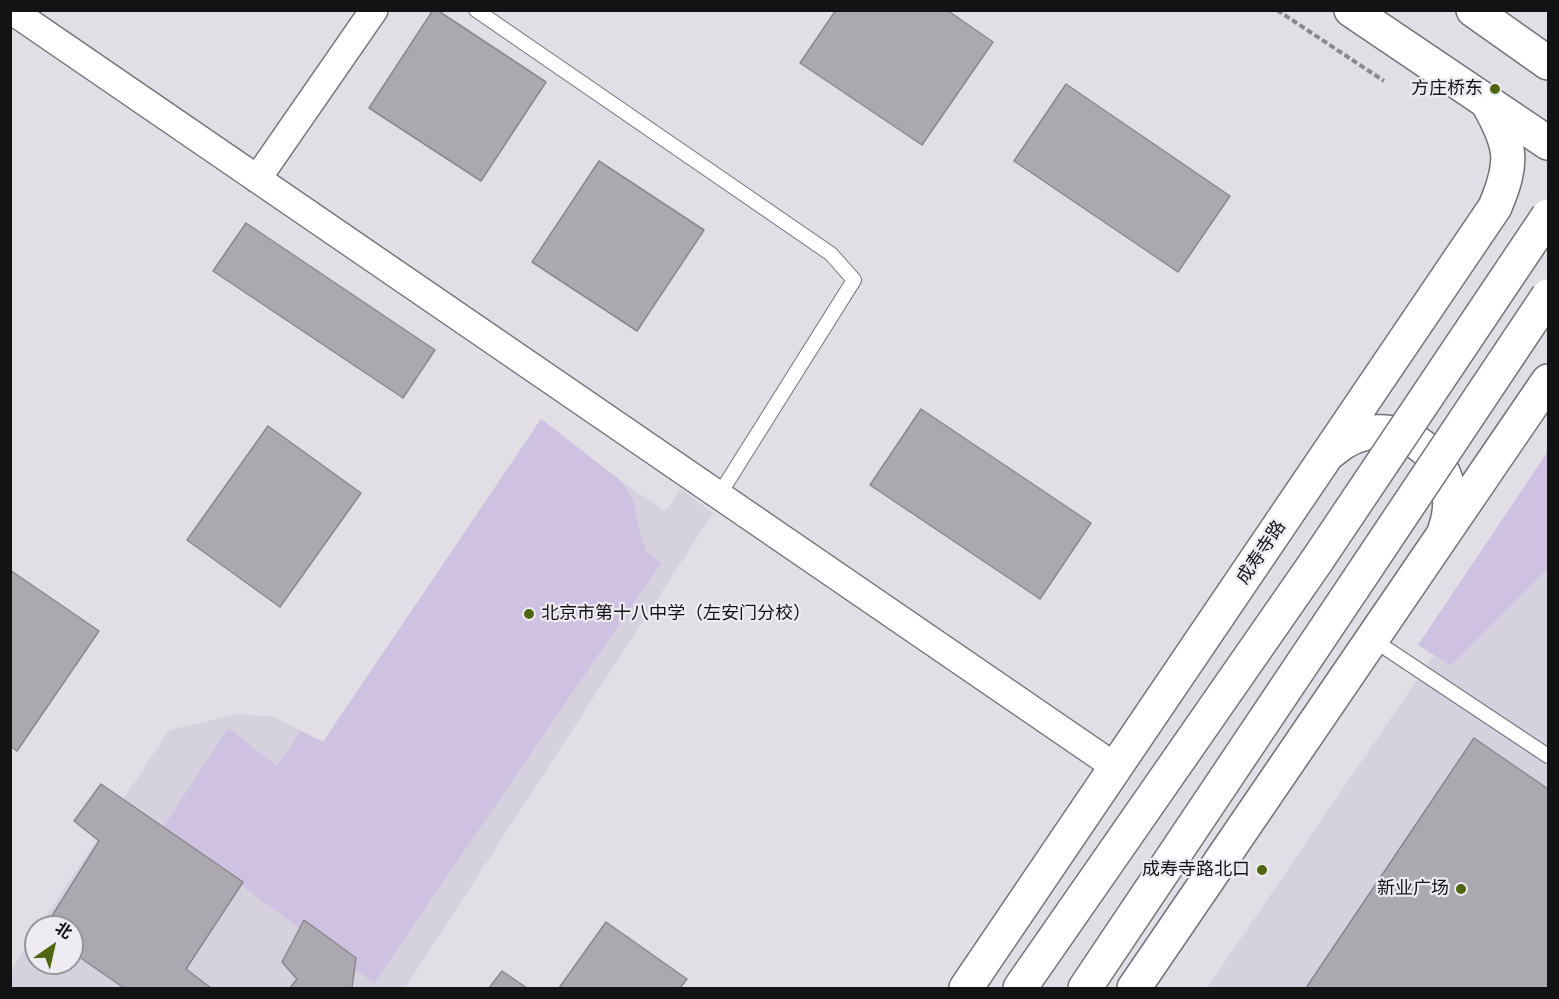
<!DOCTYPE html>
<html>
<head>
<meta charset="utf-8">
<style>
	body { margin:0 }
	#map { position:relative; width:1559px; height:999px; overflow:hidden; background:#e1dfe5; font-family:"Sofia Sans Condensed","Noto Sans SC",sans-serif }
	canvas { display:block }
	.frame { position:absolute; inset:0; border:12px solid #131214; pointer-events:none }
	.north { position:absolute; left:24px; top:915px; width:60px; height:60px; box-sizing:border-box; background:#eeecf2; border:2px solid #969599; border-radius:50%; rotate:34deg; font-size:16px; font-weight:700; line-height:24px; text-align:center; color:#131214 }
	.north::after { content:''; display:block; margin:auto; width:21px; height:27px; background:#516612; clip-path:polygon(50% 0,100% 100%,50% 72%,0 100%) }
</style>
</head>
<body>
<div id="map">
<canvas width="1559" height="999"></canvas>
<div class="frame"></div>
<div class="north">北</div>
</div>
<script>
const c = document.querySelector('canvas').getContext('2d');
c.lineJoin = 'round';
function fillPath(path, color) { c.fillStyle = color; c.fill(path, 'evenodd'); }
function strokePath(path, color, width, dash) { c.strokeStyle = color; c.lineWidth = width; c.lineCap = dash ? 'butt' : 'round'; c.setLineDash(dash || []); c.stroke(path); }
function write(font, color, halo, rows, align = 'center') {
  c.font = font + ' "Sofia Sans Condensed","Noto Sans SC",sans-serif'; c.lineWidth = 4.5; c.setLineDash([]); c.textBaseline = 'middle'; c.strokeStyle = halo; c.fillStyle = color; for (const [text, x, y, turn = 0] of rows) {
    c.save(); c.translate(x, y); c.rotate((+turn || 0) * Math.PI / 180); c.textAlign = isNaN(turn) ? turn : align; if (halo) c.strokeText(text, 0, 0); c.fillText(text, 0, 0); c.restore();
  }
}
fillPath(new Path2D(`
	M541,419l80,62 44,30 16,-22 32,24 -308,475h-394v-18l25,-38v31h36v-36h-33l130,-197 69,-16 36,3 49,25z
	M1548,568v420h-341l227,-333 17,11z`), '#d6d1de');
fillPath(new Path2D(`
	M541,419l80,62 13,22 4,22 8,27 15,11 -287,420 -211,-155 65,-100 49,38 24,-35 22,11z
	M1548,451v117l-97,98 -33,-21z`), '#cec1e2');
const building = new Path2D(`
	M433,10h4l109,72 -65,99 -112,-73z
	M836,10h111l46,32 -71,103 -122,-82z
	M1066,84l164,112 -52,76 -164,-111z
	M599,161l105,69 -67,101 -105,-69z
	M246,223l189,127 -32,48 -190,-127z
	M921,409l170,114 -51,76 -170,-114z
	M268,426l93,67 -81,114 -93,-67z
	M10,570l89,61 -82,120 -7,-5z
	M1474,738l74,51v199h-242z
	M101,784l142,98 -57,87 25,19h-87l-52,-36v-25h-27l54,-86 -25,-20z
	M304,920l52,38 -4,30h-62l7,-9 -15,-17z
	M606,922l81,57 -7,9h-121z
	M502,971l25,17h-38z`);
fillPath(building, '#aba9af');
strokePath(building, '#8a888e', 1.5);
const lane = new Path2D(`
	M476,10l355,244 23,26 -135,215
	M1372,639l176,117`);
const street = new Path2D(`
	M11,10l1103,756
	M257,179l117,-169`);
const secondary = new Path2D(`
	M1351,10l197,133`);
const primary = new Path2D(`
	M1332,451c57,-51 138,7 113,78
	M966,988l529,-781c19,-45 17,-61 -7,-103
	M1020,988l296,-426
	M1085,988l268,-400
	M1134,988l414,-607`);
const highway = new Path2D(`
	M1473,10l75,53`);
strokePath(lane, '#737176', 16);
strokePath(street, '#737176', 30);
strokePath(secondary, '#737176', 36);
strokePath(primary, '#737176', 36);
strokePath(highway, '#737176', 36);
strokePath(new Path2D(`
	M1277,10l107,71`), '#8b898d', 4, [6, 3]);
strokePath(lane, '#fff', 14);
strokePath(street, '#fff', 27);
strokePath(secondary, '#fff', 33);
strokePath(primary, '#fff', 33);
strokePath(highway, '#fff', 33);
const primaryBridge = new Path2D(`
	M1316,562l232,-346
	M1353,588l195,-292`);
strokePath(primaryBridge, '#737176', 36, []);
strokePath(primaryBridge, '#fff', 33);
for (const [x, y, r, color] of [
	[1495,89,6,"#516612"],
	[529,614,6,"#516612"],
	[1262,870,6,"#516612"],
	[1461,889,6,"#516612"]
]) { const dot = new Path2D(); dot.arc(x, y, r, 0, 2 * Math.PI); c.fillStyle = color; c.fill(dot); strokePath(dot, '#eeecf2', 2); }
write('18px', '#131214', '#eeecf2', [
	["方庄桥东",1483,89],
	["北京市第十八中学（左安门分校）",541,614,"left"],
	["成寿寺路北口",1250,870],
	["新业广场",1449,889]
], 'right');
write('18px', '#131214', '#eeecf2', [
	["成寿寺路",1262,553,-56]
]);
</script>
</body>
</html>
